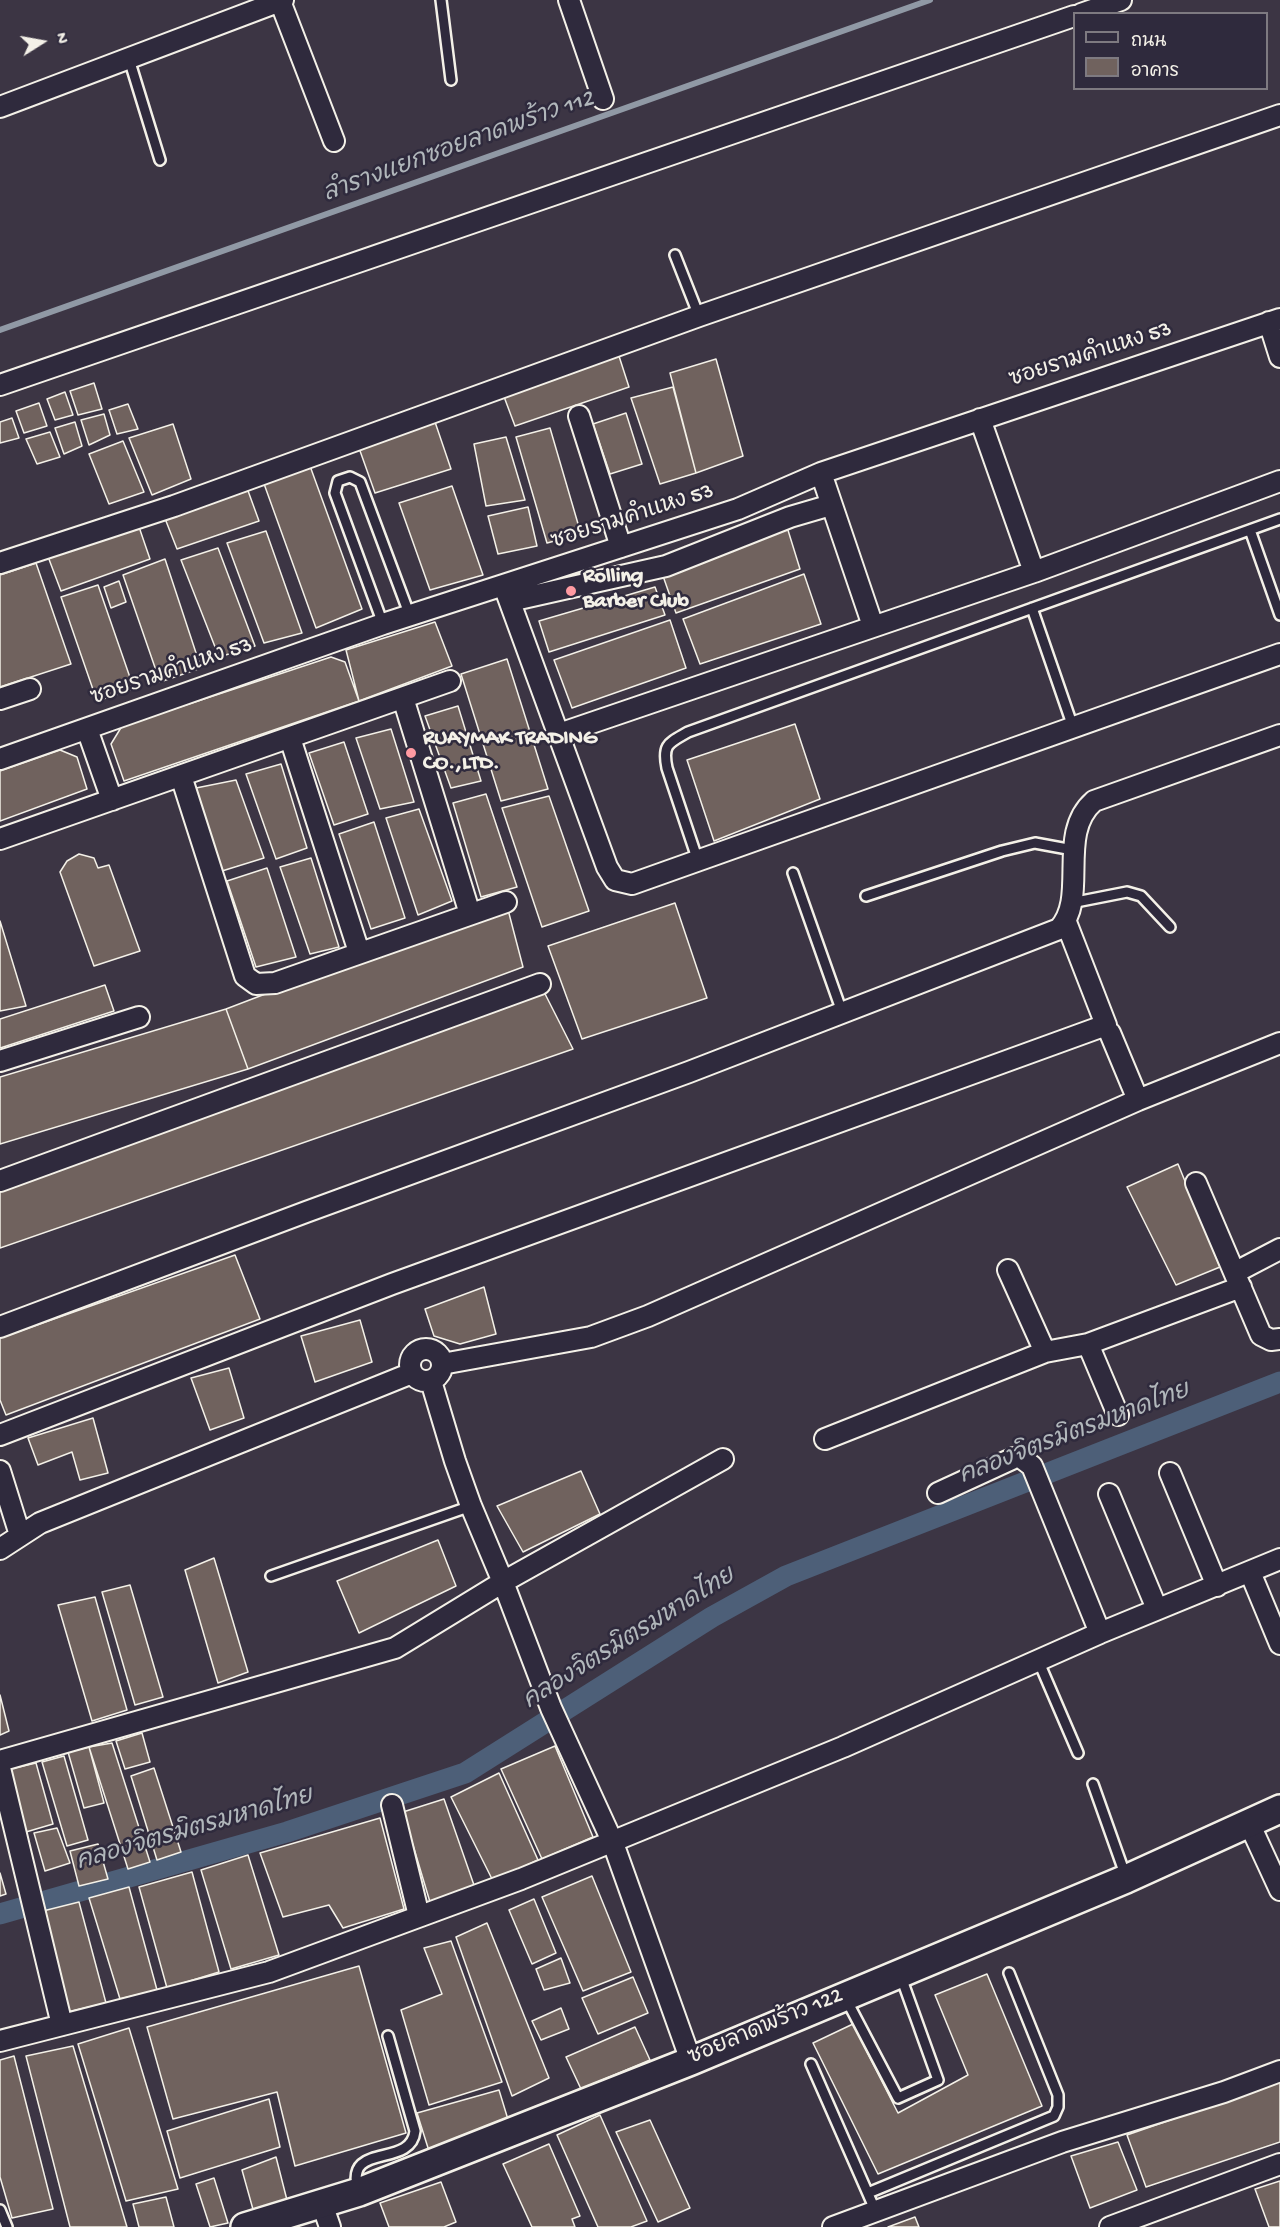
<!DOCTYPE html>
<html>
<head>
<meta charset="utf-8">
<style>
	body { margin:0 }
	#map { position:relative; width:1280px; height:2227px; overflow:hidden; background:#3c3544; font-family:"Gochi Hand","Playpen Sans Thai",sans-serif }
	canvas { display:block }
	.legend { position:absolute; left:1073px; top:12px; width:195px; height:78px; box-sizing:border-box; background:#2f2a3d; border:2px solid #7e7a81; margin:0; padding:8px 10px; list-style:none; font-size:18px; color:#f4f1e8 }
	.legend li { display:flex; align-items:center; gap:12px; height:30px }
	.legend b { width:30px; border:2px solid #7e7a81 }
	.north { position:absolute; left:12px; top:12px; width:60px; height:60px; -webkit-text-stroke:4px #2f2a3d; paint-order:stroke; rotate:79deg; font-size:16px; font-weight:700; line-height:24px; text-align:center; color:#f4f1e8 }
	.north::after { content:''; display:block; margin:auto; width:21px; height:27px; background:#f4f1e8; clip-path:polygon(50% 0,100% 100%,50% 72%,0 100%) }
</style>
</head>
<body>
<div id="map">
<canvas width="1280" height="2227"></canvas>
<ul class="legend">
<li><b style="height:8px;background:#2f2a3d"></b>ถนน</li>
<li><b style="height:16px;background:#70625e"></b>อาคาร</li>
</ul>
<div class="north">N</div>
</div>
<script>
const c = document.querySelector('canvas').getContext('2d');
c.lineJoin = 'round';
function strokePath(path, color, width, dash) { c.strokeStyle = color; c.lineWidth = width; c.lineCap = dash ? 'butt' : 'round'; c.setLineDash(dash || []); c.stroke(path); }
function fillPath(path, color) { c.fillStyle = color; c.fill(path, 'evenodd'); }
function write(font, color, halo, rows, align = 'center') {
  c.font = font + ' "Gochi Hand","Playpen Sans Thai",sans-serif'; c.lineWidth = 5; c.setLineDash([]); c.textBaseline = 'middle'; c.strokeStyle = halo; c.fillStyle = color; for (const [text, x, y, turn = 0] of rows) {
    c.save(); c.translate(x, y); c.rotate((+turn || 0) * Math.PI / 180); c.textAlign = isNaN(turn) ? turn : align; if (halo) c.strokeText(text, 0, 0); c.fillText(text, 0, 0); c.restore();
  }
}
strokePath(new Path2D(`
	M0,330l930,-330`), '#9099a5', 6);
strokePath(new Path2D(`
	M0,1914l287,-82 178,-59 247,-156 74,-41 494,-194`), '#4d5f78', 21);
const building = new Path2D(`
	M618,353l11,34 -114,39 -12,-32z
	M716,359l27,97 -47,17 -26,-100z
	M94,383l8,26 -24,6 -8,-24z
	M673,387l23,86 -36,11 -29,-86z
	M65,392l8,23 -18,5 -8,-21z
	M39,403l8,23 -23,7 -8,-22z
	M128,404l10,25 -21,5 -8,-24z
	M626,413l16,51 -32,10 -17,-50z
	M104,414l6,21 -21,10 -8,-25z
	M12,418l7,20 -19,5v-21z
	M434,419l17,50 -76,24 -16,-45z
	M75,422l7,24 -18,8 -9,-26z
	M173,424l18,55 -39,16 -23,-57z
	M550,428l31,106 -34,9 -31,-106z
	M50,432l10,25 -23,7 -11,-25z
	M506,437l19,63 -39,6 -12,-62z
	M123,441l21,51 -35,12 -20,-50z
	M310,466l52,143 -46,19 -53,-147z
	M452,486l31,89 -53,15 -31,-87z
	M247,488l12,33 -82,28 -13,-33z
	M528,507l9,39 -39,8 -10,-38z
	M138,524l12,35 -89,32 -14,-37z
	M787,527l13,42 -124,44 -13,-37z
	M266,531l36,102 -38,10 -37,-100z
	M218,548l37,98 -36,11 -38,-97z
	M165,559l36,109 -41,14 -37,-107z
	M36,563l35,101 -71,23v-112z
	M804,574l17,50 -121,40 -17,-45z
	M119,581l7,21 -15,6 -7,-21z
	M98,585l36,104 -37,12 -36,-104z
	M655,587l10,28 -116,37 -10,-31z
	M670,620l16,48 -114,40 -18,-48z
	M435,622l17,44 -93,35 -13,-51z
	M331,657l14,5 14,39 -235,80 -13,-37 11,-18z
	M507,659l41,130 -47,12 -40,-127z
	M458,706l23,75 -30,7 -26,-72z
	M795,724l25,75 -106,42 -27,-81z
	M391,729l23,73 -34,7 -24,-71z
	M344,742l24,72 -34,11 -25,-72z
	M60,750l17,7 10,32 -87,32v-50z
	M281,764l26,84 -31,11 -30,-85z
	M236,780l28,78 -42,13 -26,-83z
	M486,794l31,93 -36,10 -28,-94z
	M549,796l40,115 -47,16 -40,-119z
	M419,809l33,92 -34,14 -32,-97z
	M374,822l31,96 -34,11 -32,-95z
	M79,854l15,4 4,10 11,-3 31,86 -46,15 -34,-94 7,-11z
	M311,858l28,89 -29,7 -30,-87z
	M267,868l29,89 -40,10 -29,-86z
	M506,902l17,65 -275,102 -22,-60z
	M675,903l32,95 -125,41 -34,-93z
	M0,921l26,85 -26,5z
	M540,984l33,65 -573,199v-67z
	M105,985l9,26 -114,37v-29z
	M226,1009l22,60 -248,75v-67z
	M1178,1164l42,103 -44,18 -49,-98z
	M235,1255l25,64 -254,96 -6,-15v-62z
	M484,1287l12,47 -36,10 -26,-8 -9,-27z
	M360,1320l12,42 -57,20 -14,-46z
	M229,1368l15,50 -34,12 -19,-52z
	M93,1418l15,55 -28,7 -8,-28 -34,13 -10,-27z
	M581,1471l19,43 -77,38 -26,-46z
	M438,1540l18,46 -97,47 -22,-52z
	M214,1558l34,114 -30,11 -33,-113z
	M130,1585l33,112 -28,8 -33,-113z
	M95,1597l32,113 -35,11 -34,-116z
	M0,1695l9,36 -9,4z
	M142,1733l8,29 -25,7 -9,-28z
	M112,1743l38,119 -22,7 -39,-122z
	M555,1746l38,91 -51,22 -41,-90z
	M89,1747l15,56 -20,5 -16,-56z
	M64,1756l24,84 -21,6 -25,-84z
	M36,1763l17,61 -27,8 -16,-63z
	M154,1768l27,84 -24,8 -26,-84z
	M499,1773l39,87 -45,21 -42,-84z
	M444,1799l31,89 -45,14 -27,-90z
	M380,1818l24,91 -61,19 -14,-23 -46,12 -23,-64z
	M57,1828l13,35 -25,8 -11,-38z
	M98,1844l10,35 -29,7 -9,-35z
	M248,1855l31,100 -48,14 -30,-99z
	M192,1872l27,100 -52,16 -28,-101z
	M0,1873l6,21 -6,2z
	M592,1876l39,96 -48,19 -41,-94z
	M129,1887l28,103 -37,9 -31,-101z
	M534,1899l22,54 -24,11 -23,-54z
	M79,1902l27,101 -38,9 -25,-101z
	M487,1923l62,155 -37,18 -56,-159z
	M451,1941l51,141 -73,23 -28,-95 41,-16 -18,-46z
	M561,1958l9,25 -26,7 -8,-21z
	M359,1966l47,167 -111,33 -18,-74 -104,27 -26,-92z
	M987,1974l55,132 -164,68 -65,-131 40,-19 45,89 70,-38 -33,-80z
	M633,1977l15,36 -50,21 -16,-36z
	M561,2008l8,21 -28,11 -9,-19z
	M635,2027l15,33 -69,29 -15,-32z
	M129,2028l49,161 -52,12 -48,-157z
	M73,2046l54,181h-57l-44,-171z
	M14,2056l39,153 -41,9 -12,-41v-117z
	M1280,2082v60l-134,45 -19,-52z
	M499,2090l11,36 -81,25 -12,-38z
	M269,2099l11,48 -100,31 -13,-47z
	M600,2115l47,106 -16,6h-33l-41,-92z
	M650,2120l40,88 -32,14 -42,-90z
	M1118,2142l19,48 -47,18 -19,-52z
	M549,2144l31,72 -8,3 3,8h-43l-29,-63z
	M276,2157l12,47 -34,9 -12,-43z
	M214,2178l14,45 -18,4 -14,-43z
	M1280,2181v46h-11l-14,-38z
	M441,2182l15,40 -12,5h-55l-9,-24z
	M166,2197l8,30h-35l-6,-23z
	M915,2217l4,10h-31z`);
fillPath(building, '#70625e');
strokePath(building, '#f4f1e8', 1.5);
const lane = new Path2D(`
	M441,0l10,80
	M129,59l31,101
	M675,255l24,61
	M1250,530l30,85
	M1032,608l41,119
	M383,624l-48,-131 3,-12 12,-4 10,5 50,134
	M698,861l-31,-93c-5,-24 2,-25 21,-36l592,-213
	M793,873l49,139
	M866,896l136,-45 33,-8 38,7
	M1071,903l56,-11 14,4 29,31
	M271,1576l200,-70
	M1038,1660l40,93
	M1093,1784l33,93
	M846,1999l52,99 40,-18 -37,-103
	M811,2064l65,148
	M358,2190c-14,-49 53,-21 57,-59l-27,-95
	M868,2193l186,-77 4,-9v-12l-49,-122
	M0,2210l7,17`);
const street = new Path2D(`
	M569,0l34,99
	M280,1l54,140
	M1081,14l40,-14
	M0,107l283,-107
	M1269,322l11,35
	M0,385l1074,-369
	M579,416l42,131
	M980,419l54,153
	M821,473l52,153
	M0,563l174,-57 525,-190 581,-201
	M504,586l103,281 8,13 17,4 648,-230
	M510,601l156,-35 124,-49 41,-12
	M403,698l67,216
	M0,699l30,-10
	M87,729l25,71
	M559,734l475,-162 246,-91
	M290,738l69,214
	M0,759l383,-135 355,-115 83,-36 459,-154
	M181,776l64,200 11,8 19,-1 231,-81
	M0,839l450,-158
	M1110,1033l28,67
	M0,1061l139,-44
	M0,1181l540,-197
	M1196,1183l65,152 10,5 9,-1
	M1008,1270l37,82
	M1236,1272l44,-23
	M0,1327l306,-115 383,-140 370,-143c30,-32 -3,-95 35,-128l186,-66
	M1088,1344l30,71
	M410 1365a16 16 0 1 1 32 0a16 16 0 1 1-32 0Z
	M442,1364l149,-27 57,-21 490,-216 142,-57
	M431,1381l24,80 16,45 32,76 48,126 62,135 78,218
	M0,1435l392,-151 714,-259 -40,-103
	M825,1439l220,-87 43,-8 153,-57
	M0,1471l20,64
	M1170,1473l47,113
	M938,1493l76,-35 6,-1 12,9 68,167
	M1109,1494l48,115
	M0,1549l40,-26 372,-150
	M1250,1572l30,72
	M0,1761l395,-113 108,-66 220,-123
	M0,1768l62,257
	M392,1805l27,111
	M1249,1823l31,67
	M0,2041l269,-69 252,-93 322,-132 257,-114 180,-74
	M322,2204l8,23
	M833,2227l229,-85 162,-50 56,-21
	M1110,2227l170,-63`);
const secondary = new Path2D(`
	M245,2227l114,-35 332,-131 435,-182 154,-70`);
strokePath(lane, '#f4f1e8', 14);
strokePath(street, '#f4f1e8', 24);
strokePath(secondary, '#f4f1e8', 32);
strokePath(lane, '#2f2a3d', 9);
strokePath(street, '#2f2a3d', 20);
strokePath(secondary, '#2f2a3d', 27);
for (const [x, y, r, color] of [
	[571,591,6,"#ff9aa2"],
	[411,753,6,"#ff9aa2"]
]) { const dot = new Path2D(); dot.arc(x, y, r, 0, 2 * Math.PI); c.fillStyle = color; c.fill(dot); strokePath(dot, '#2f2a3d', 2); }
write('22px', '#f4f1e8', '#2f2a3d', [
	["ซอยรามคำแหง 53",1091,356,-18],
	["ซอยรามคำแหง 53",633,518,-18],
	["ซอยรามคำแหง 53",172,673,-19],
	["ซอยลาดพร้าว 122",766,2028,-23]
]);
write('bold 22px', '#f4f1e8', '#2f2a3d', [
	["Rolling",583,578],
	["Barber Club",583,603],
	["RUAYMAK TRADING",423,740],
	["CO.,LTD.",423,765]
], 'left');
write('italic 24px', '#b1b7bb', '#2f2a3d', [
	["ลำรางแยกซอยลาดพร้าว 112",459,148,-20],
	["คลองจิตรมิตรมหาดไทย",1075,1435,-21],
	["คลองจิตรมิตรมหาดไทย",630,1640,-32],
	["คลองจิตรมิตรมหาดไทย",195,1831,-16]
]);
</script>
</body>
</html>
